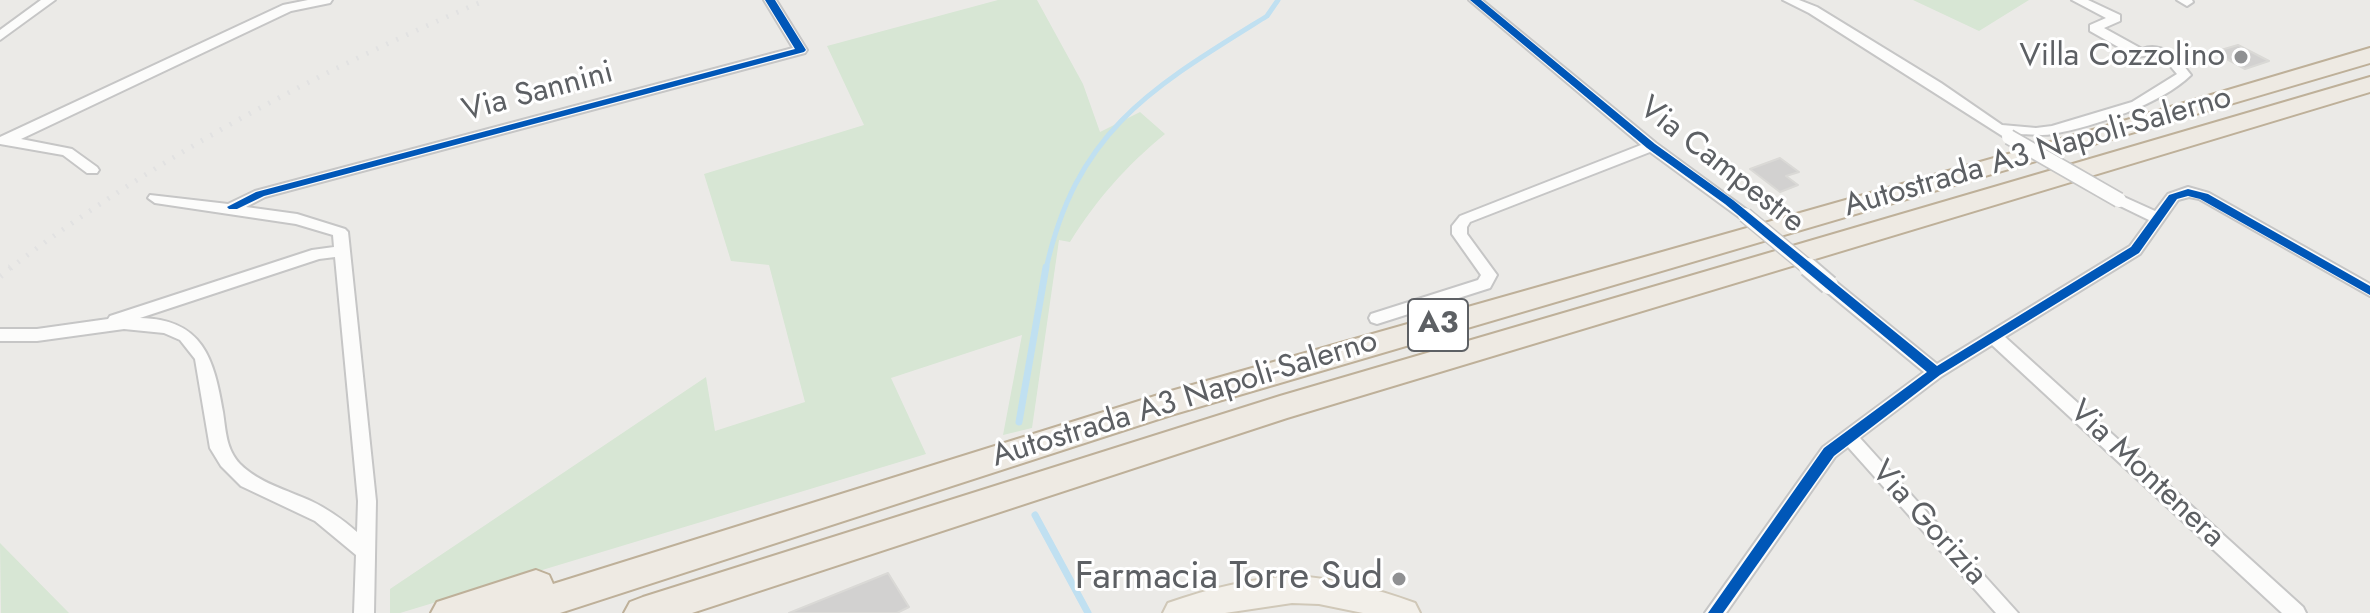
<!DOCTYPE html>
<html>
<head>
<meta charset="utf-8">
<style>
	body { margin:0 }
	canvas { display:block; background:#ebeae7 }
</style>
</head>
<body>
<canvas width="2370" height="613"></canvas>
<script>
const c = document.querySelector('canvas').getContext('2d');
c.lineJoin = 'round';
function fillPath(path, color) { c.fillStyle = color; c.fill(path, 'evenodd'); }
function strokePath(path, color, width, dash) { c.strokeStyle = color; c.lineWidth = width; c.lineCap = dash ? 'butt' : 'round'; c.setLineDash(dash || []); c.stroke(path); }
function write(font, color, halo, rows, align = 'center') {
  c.font = font + ' Jost,sans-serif'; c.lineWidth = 6; c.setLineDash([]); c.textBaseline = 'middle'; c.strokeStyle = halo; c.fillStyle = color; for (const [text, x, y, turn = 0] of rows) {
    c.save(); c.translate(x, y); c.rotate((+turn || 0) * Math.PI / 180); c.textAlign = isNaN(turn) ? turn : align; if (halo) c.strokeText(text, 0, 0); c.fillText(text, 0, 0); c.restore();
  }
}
fillPath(new Path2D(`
	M998,0h39l46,84 17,48 40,-20 25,22c-39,32 -68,65 -95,108l-11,-2 -27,188 -29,7 19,-100 -131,43 35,76 -526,159h-10v-24l316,-212 9,54 90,-29 -36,-137 -38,-4 -27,-87 160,-49 -37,-79z
	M1913,0h116l-50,31z
	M0,543l69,70h-68z`), '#d7e6d4');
strokePath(new Path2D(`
	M1046,269c31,-140 107,-182 221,-253l11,-16`), '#c0e0f1', 5);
strokePath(new Path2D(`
	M1019,422l27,-155
	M1035,515l53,98`), '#c0e0f1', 7);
const building = new Path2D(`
	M2238,45l31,16 -24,8 -31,-17z
	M1780,158l19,14 -13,4 12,9 -18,7 -30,-23z
	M888,573l21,34 -12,6h-108z`);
fillPath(building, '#d2d1d0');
strokePath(building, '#dad9d6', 2);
const street = new Path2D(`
	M41,0h14l-55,40v-10z
	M308,0h24l-2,3 -39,8 -270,128 51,10 25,18 2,3 -2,3h-10l-24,-18 -63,-11v-7l283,-132z
	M764,0h12l31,50 -2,3 -540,144 -19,10 51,7 48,15 3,3 28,269 -2,112h-20l2,-58 -41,-34 -74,-35 -20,-20 -11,-18 -15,-89 -15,-19 -16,-7 -40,-4 -87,12h-37v-12h37l71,-10 2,-3 202,-66 22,-3 -1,-12 -37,-11 -141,-21 -7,-5 2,-3 78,9 27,-13 538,-143zM335,257l23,244 -1,31c-15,-13 -29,-23 -46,-31 -24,-11 -52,-18 -71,-37 -14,-15 -14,-32 -17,-52 -9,-53 -20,-93 -83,-94l179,-59z
	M1469,0h13l174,143 94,69 2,3 -2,3h-10l-90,-66 -180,70 -3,5v7l30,41 -7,13 -113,36 -6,-2 -2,-4 2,-4 107,-34 3,-5 -29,-41v-8l8,-10 181,-71z
	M1783,0h16l18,7 124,76 61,42 34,3 16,-2 80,-24 45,-28 -11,-13 -15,-6 -15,2 -46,-26v-6l16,-7 -34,-18h16l32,15v6l-16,7 38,21c21,-8 37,10 49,26 -31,30 -96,51 -138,59 -16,3 -35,-3 -49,3l-195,-124z
	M2177,0h15l1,2 -6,4z
	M2188,187l21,6 161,91v12l-171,-97 -10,-2 -11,3 -38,54 -135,83 298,270 3,6h-24l-290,-268 -50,31 -82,62 158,175h-22l-148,-166 -13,10 -109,156h-21l118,-166 101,-75 -101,-83 -2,-4 2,-4h12l102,83 193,-118 19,-26 -35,-17 -2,-3 2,-3h10l31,14 13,-17z`);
const primary = new Path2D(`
	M1292,576c44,2 82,12 123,27l5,10h-57l-44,-9 -27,-1 -67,10h-62l5,-10c40,-14 80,-24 124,-27z`);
const highway = new Path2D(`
	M2370,48v15l-1199,352 -611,198h-129l6,-11 99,-32 13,5 4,9 618,-193 915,-259z
	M2370,77v15l-1083,326 -595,195h-68l6,-11 13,-5 637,-201z`);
strokePath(street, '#c6c6c6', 4);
strokePath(primary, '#d0c8b8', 4);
strokePath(highway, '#beb099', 4);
fillPath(street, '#fcfcfb');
fillPath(primary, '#f2efe9');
fillPath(highway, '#eeeae3');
strokePath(new Path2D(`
	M9,269c147,-112 307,-197 477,-269`), '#e2e2e2', 5, [2, 9]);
strokePath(new Path2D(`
	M0,276l11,-9`), '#e2e2e2', 7, [2, 11]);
const streetBridgeFar1 = new Path2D(`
	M2009,137l110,63
	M1745,215l65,54`);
const streetBridge = new Path2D(`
	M1808,267l21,18`);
strokePath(streetBridgeFar1, '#c6c6c6', 17, []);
strokePath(streetBridge, '#c6c6c6', 22, []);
strokePath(streetBridgeFar1, '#fcfcfb', 14);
strokePath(streetBridge, '#fcfcfb', 18);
fillPath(new Path2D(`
	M765,0h10l31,50 -2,2 -540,144 -27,13h-8l-2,-2 29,-15 539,-143z
	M1470,0h11l174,144 78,56 204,166 194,-119 38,-52 19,-6 20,5 162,92v9l-170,-96 -12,-3 -11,3 -38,54 -199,122 -106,81 -111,157h-15l116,-165 103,-76 -202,-168 -78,-56z`), '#0057b8');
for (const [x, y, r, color] of [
	[2241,57,8,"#8f9092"],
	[1399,579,8,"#8f9092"]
]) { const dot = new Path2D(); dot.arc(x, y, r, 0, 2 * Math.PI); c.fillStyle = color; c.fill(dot); strokePath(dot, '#fff', 3); }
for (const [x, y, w] of [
	[1438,325,60]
]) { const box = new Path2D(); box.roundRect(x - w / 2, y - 26, w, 52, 6); c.fillStyle = '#fff'; c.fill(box); strokePath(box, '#5d6064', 2); }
write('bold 30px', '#5d6064', null, [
	["A3",1438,325]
]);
write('32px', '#5d6064', '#fff', [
	["Villa Cozzolino",2225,57]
], 'right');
write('32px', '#5d6064', '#fff', [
	["Via Sannini",538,93,-15],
	["Autostrada A3 Napoli-Salerno",2038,153,-16],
	["Via Campestre",1721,166,38],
	["Autostrada A3 Napoli-Salerno",1185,400,-17],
	["Via Montenera",2146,475,43],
	["Via Gorizia",1928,524,48]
]);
write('38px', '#5d6064', '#fff', [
	["Farmacia Torre Sud",1383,579]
], 'right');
</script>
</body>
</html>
